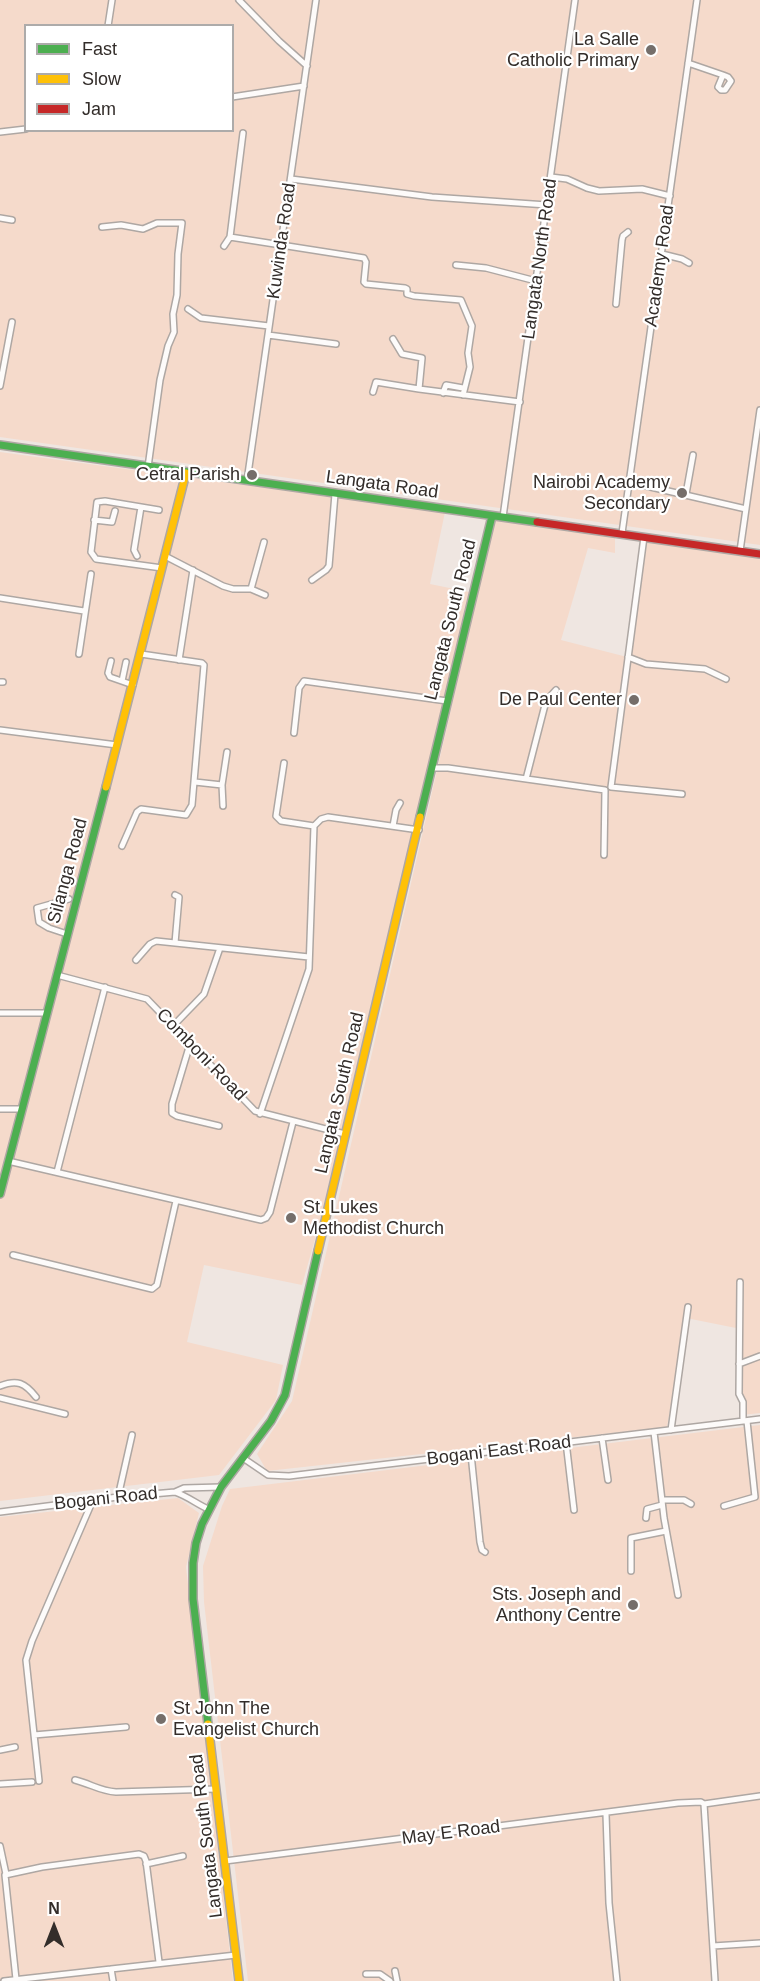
<!DOCTYPE html>
<html>
<head>
<meta charset="utf-8">
<style>
	body { margin:0 }
	#map { position:relative; width:760px; height:1981px; overflow:hidden; background:#efe6e1; font-family:Helvetica,sans-serif }
	canvas { display:block }
	.legend { position:absolute; left:24px; top:24px; width:210px; height:108px; box-sizing:border-box; background:#fff; border:2px solid #adabaa; margin:0; padding:8px 10px; list-style:none; font-size:18px; color:#332d2a }
	.legend li { display:flex; align-items:center; gap:12px; height:30px }
	.legend b { width:30px; border:2px solid #adabaa }
	.north { position:absolute; left:24px; top:1897px; width:60px; height:60px; -webkit-text-stroke:4px #fff; paint-order:stroke; rotate:0deg; font-size:16px; font-weight:700; line-height:24px; text-align:center; color:#332d2a }
	.north::after { content:''; display:block; margin:auto; width:21px; height:27px; background:#332d2a; clip-path:polygon(50% 0,100% 100%,50% 72%,0 100%) }
</style>
</head>
<body>
<div id="map">
<canvas width="760" height="1981"></canvas>
<ul class="legend">
<li><b style="height:8px;background:#4caf50"></b>Fast</li>
<li><b style="height:8px;background:#ffc107"></b>Slow</li>
<li><b style="height:8px;background:#c62828"></b>Jam</li>
</ul>
<div class="north">N</div>
</div>
<script>
const c = document.querySelector('canvas').getContext('2d');
c.lineJoin = 'round';
function fillPath(path, color) { c.fillStyle = color; c.fill(path, 'evenodd'); }
function strokePath(path, color, width, dash) { c.strokeStyle = color; c.lineWidth = width; c.lineCap = dash ? 'butt' : 'round'; c.setLineDash(dash || []); c.stroke(path); }
function write(font, color, halo, rows, align = 'center') {
  c.font = font + ' Helvetica,sans-serif'; c.lineWidth = 4.5; c.setLineDash([]); c.textBaseline = 'middle'; c.strokeStyle = halo; c.fillStyle = color; for (const [text, x, y, turn = 0] of rows) {
    c.save(); c.translate(x, y); c.rotate((+turn || 0) * Math.PI / 180); c.textAlign = isNaN(turn) ? turn : align; if (halo) c.strokeText(text, 0, 0); c.fillText(text, 0, 0); c.restore();
  }
}
fillPath(new Path2D(`
	M0,0h760v545l-760,-108zM26,26h206v104h-206z
	M0,452l445,60 -15,72 39,8 -150,633 -17,60 -98,-20 -17,77 96,23 -7,35 -57,75 -219,26z
	M495,518l120,14v21l-27,-5 -27,92 66,17 17,-116 116,17v855l-19,2v-86l-55,-11 -19,109 -400,44 -10,-17 35,-53z
	M760,1425v556h-512l-44,-379 -1,-36 19,-60 8,-17z
	M178,1498l21,15 -13,54 47,414h-233v-464z`), '#f5dacb');
const street = new Path2D(`
	M239,0l40,41 28,25
	M108,26l4,-26
	M688,63l35,12 5,2 3,4 -6,9h-4l-3,-3 5,-12
	M232,97l72,-11
	M0,132l26,-3
	M243,133l-13,104 134,21 2,4 -2,20 2,2 39,4 2,1v5l7,2 47,4 11,26 -4,27 2,14 -7,28
	M551,177l16,2 20,9 12,3 43,-2 28,7
	M291,179l141,18 115,8
	M0,218l12,2
	M102,227l19,-2 22,4 14,-6h25l-4,31 -1,41 -4,19 1,18 -6,14 -8,34 -12,87
	M224,246l6,-9
	M662,254l20,5 7,4
	M456,265l30,3 50,13
	M616,304l6,-64 1,-4 5,-4
	M188,309l13,9 68,8
	M268,335l68,9
	M393,339l9,15 20,4 -3,31 101,13
	M0,386l12,-64
	M373,392l3,-10 43,7
	M443,393l3,-8 17,3
	M247,481l69,-481
	M629,482l117,27
	M686,494l7,-39
	M159,510l-54,-9 -8,1 -6,50 5,7 66,9
	M503,517l72,-517
	M94,520l18,2 3,-11
	M622,533l75,-533
	M644,537l-33,250 71,7
	M740,551l20,-141
	M137,556l-3,-6 7,-43
	M165,556l58,30 10,3h18l14,6
	M312,580l14,-10 3,-4 6,-72
	M251,589l13,-47
	M0,598l84,13
	M79,654l12,-80
	M628,657l18,7 59,5 21,10
	M179,660l14,-90
	M111,661l-3,12 2,4 23,8
	M122,681l4,-19
	M0,682h3
	M0,730l117,15
	M294,733l5,-45 5,-7 143,20
	M284,763l-8,53 5,5 33,5
	M433,768h15l157,22 -1,65
	M526,779l20,-78 10,-11
	M195,782l27,3
	M223,806l-1,-21 5,-33
	M393,826l3,-16 4,-7
	M122,846l15,-34 4,-3 45,6 6,-10 12,-140 -2,-2 -61,-9
	M67,934l-18,-6 -10,-6 -2,-14 32,-9
	M175,943l4,-46 -4,-2
	M136,960l14,-16 6,-3 153,16
	M57,975l90,24 108,112 90,23
	M0,1013h47
	M173,1026l31,-32 16,-46
	M190,1044l-18,60v9l5,3 42,10
	M0,1109h22
	M260,1114l49,-145 5,-143 7,-7 7,-2 91,13
	M8,1161l253,59 5,-2 4,-6 23,-90
	M57,1172l48,-185
	M13,1255l139,34 5,-4 19,-84
	M740,1282l-1,112 4,8v19
	M739,1364l21,-8
	M0,1386c17,-7 25,-3 36,11
	M0,1398l65,16
	M671,1430l17,-123
	M654,1432l10,86 14,77
	M602,1438l6,42
	M566,1442l8,68
	M471,1454l9,88 2,8 3,2
	M243,1458l25,17 21,1 471,-57
	M175,1492l9,-4 37,-1
	M118,1497l14,-62
	M662,1500h22l7,4
	M724,1506l31,-9 -8,-76
	M0,1512l118,-15 57,-5c12,4 22,12 33,17
	M646,1518l1,-9 15,-4
	M631,1571v-33l35,-7
	M34,1735l92,-8
	M0,1750l15,-3
	M75,1780c16,4 25,11 41,12l100,-3
	M39,1781l-13,-121 6,-19 61,-141
	M0,1784l32,-2
	M704,1804l56,-8
	M606,1814l3,89 8,78
	M0,1846l6,28
	M225,1861l453,-58 23,-1 3,2 11,177
	M146,1864l37,-8
	M713,1946l47,-3
	M111,1969l2,12
	M395,1971l2,10
	M366,1974h14l10,7
	M16,1979l-11,-104 37,-8 97,-13 5,2 2,5 13,101
	M4,1981l232,-26`);
const fast = new Path2D(`
	M0,445l537,77
	M420,817l72,-301
	M0,1194l106,-407
	M208,1724l-15,-125v-36l3,-20 6,-19 19,-37 50,-66 14,-26 33,-144`);
const slow = new Path2D(`
	M106,787l80,-314
	M318,1251l102,-434
	M208,1724l31,257`);
const jam = new Path2D(`
	M537,522l223,32`);
strokePath(street, '#aea7a3', 8);
strokePath(fast, '#aea7a3', 10);
strokePath(slow, '#aea7a3', 10);
strokePath(jam, '#aea7a3', 10);
strokePath(street, '#fdfbfa', 5);
strokePath(fast, '#4caf50', 7);
strokePath(slow, '#ffc107', 7);
strokePath(jam, '#c62828', 7);
for (const [x, y, r, color] of [
	[651,50,6,"#756e6a"],
	[252,475,6,"#756e6a"],
	[682,493,6,"#756e6a"],
	[634,700,6,"#756e6a"],
	[291,1218,6,"#756e6a"],
	[633,1605,6,"#756e6a"],
	[161,1719,6,"#756e6a"]
]) { const dot = new Path2D(); dot.arc(x, y, r, 0, 2 * Math.PI); c.fillStyle = color; c.fill(dot); strokePath(dot, '#fff', 2); }
write('18px', '#332d2a', '#fff', [
	["La Salle",639,40],
	["Catholic Primary",639,61],
	["Cetral Parish",240,475],
	["Nairobi Academy",670,483],
	["Secondary",670,504],
	["De Paul Center",622,700],
	["St. Lukes",303,1208,"left"],
	["Methodist Church",303,1229,"left"],
	["Sts. Joseph and",621,1595],
	["Anthony Centre",621,1616],
	["St John The",173,1709,"left"],
	["Evangelist Church",173,1730,"left"]
], 'right');
write('18px', '#332d2a', '#fff', [
	["Kuwinda Road",282,241,-82],
	["Langata North Road",540,259,-82],
	["Academy Road",660,266,-82],
	["Langata Road",382,485,8],
	["Langata South Road",451,620,-76],
	["Silanga Road",68,871,-75],
	["Comboni Road",201,1055,46],
	["Langata South Road",340,1093,-77],
	["Bogani East Road",499,1451,-7],
	["Bogani Road",106,1499,-6],
	["May E Road",451,1833,-7],
	["Langata South Road",207,1836,-97]
]);
</script>
</body>
</html>
